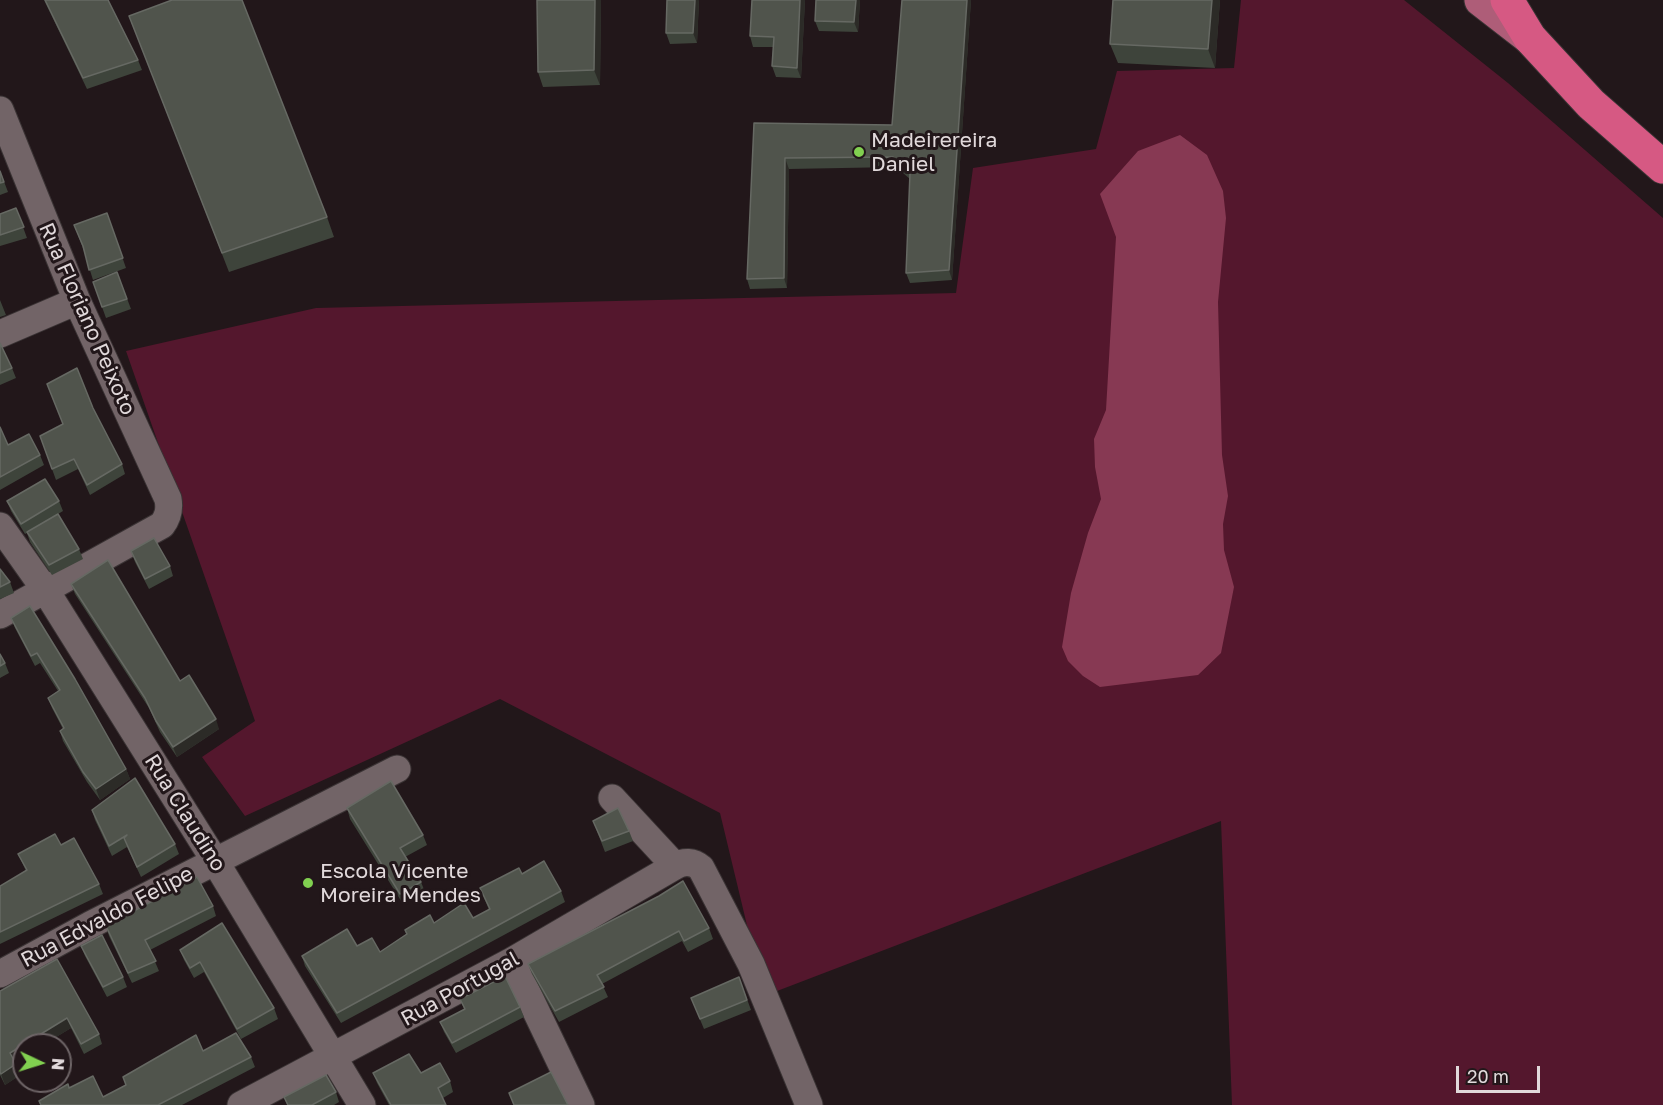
<!DOCTYPE html>
<html>
<head>
<meta charset="utf-8">
<style>
	body { margin:0 }
	#map { position:relative; width:1663px; height:1105px; overflow:hidden; background:#22171a; font-family:"Golos Text",sans-serif }
	canvas { display:block }
	.north { position:absolute; left:12px; top:1033px; width:60px; height:60px; box-sizing:border-box; background:#22171a; border:2px solid #6e6567; border-radius:50%; rotate:94deg; font-size:16px; font-weight:700; line-height:24px; text-align:center; color:#e1d9db }
	.north::after { content:''; display:block; margin:auto; width:21px; height:27px; background:#81d050; clip-path:polygon(50% 0,100% 100%,50% 72%,0 100%) }
	.scale { position:absolute; left:1456px; top:1066px; width:84px; height:27px; box-sizing:border-box; border:3px solid #e1d9db; border-top:0; padding-left:8px; font-size:18px; line-height:21px; white-space:nowrap; color:#e1d9db; -webkit-text-stroke:4px #22171a; paint-order:stroke }
</style>
</head>
<body>
<div id="map">
<canvas width="1663" height="1105"></canvas>
<div class="north">N</div>
<div class="scale">20 m</div>
</div>
<script>
const c = document.querySelector('canvas').getContext('2d');
c.lineJoin = 'round';
function fillPath(path, color) { c.fillStyle = color; c.fill(path, 'evenodd'); }
function strokePath(path, color, width, dash) { c.strokeStyle = color; c.lineWidth = width; c.lineCap = dash ? 'butt' : 'round'; c.setLineDash(dash || []); c.stroke(path); }
function write(font, color, halo, rows, align = 'center') {
  c.font = font + ' "Golos Text",sans-serif'; c.lineWidth = 6; c.setLineDash([]); c.textBaseline = 'middle'; c.strokeStyle = halo; c.fillStyle = color; for (const [text, x, y, turn = 0] of rows) {
    c.save(); c.translate(x, y); c.rotate((+turn || 0) * Math.PI / 180); c.textAlign = isNaN(turn) ? turn : align; if (halo) c.strokeText(text, 0, 0); c.fillText(text, 0, 0); c.restore();
  }
}
fillPath(new Path2D(`
	M1241,0h163l104,83 155,135v887h-431l-11,-284 -457,175 -44,-183 -220,-114 -255,117 -43,-59 53,-36 -129,-370 190,-43 640,-15 17,-125 123,-19 21,-78 117,-3z`), '#54172d');
fillPath(new Path2D(`
	M1180,135l27,20 16,36 3,27 -8,84 4,153 6,41 -5,28 1,26 10,37 -13,66 -23,22 -98,12 -17,-11 -15,-15 -6,-14 9,-54 17,-60 13,-34 -6,-32 -1,-28 12,-29 10,-173 -16,-43 38,-43z`), '#873953');
const street = new Path2D(`
	M0,110l77,191 91,198c2,11 0,18 -6,26l-162,90
	M0,334l77,-33
	M0,526l46,65 169,270 147,244
	M612,798l63,68
	M512,961l69,144
	M0,974l90,-49 307,-156
	M241,1105l271,-144 163,-95c9,-5 18,-5 26,2l50,96 58,141`);
const primary = new Path2D(`
	M1481,0l49,38`);
const highway = new Path2D(`
	M1507,0l23,38 61,66 72,63`);
strokePath(street, '#3a3334', 29);
strokePath(primary, '#3a3334', 35);
strokePath(highway, '#3a3334', 35);
strokePath(street, '#726467', 27);
strokePath(primary, '#ae5d78', 33);
strokePath(highway, '#d65983', 33);
fillPath(new Path2D(`
	M44,0h64l30,60 4,10 -55,19z
	M601,0l-1,85 -57,2 -5,-15z
	M699,0l-2,43 -27,1 -4,-11z
	M752,0h53l-4,78 -25,-1 -4,-11 1,-19h-20l-3,-11z
	M860,0l-2,32 -39,-1 -4,-10z
	M902,0h69l-19,280 -42,3 -4,-10 4,-94 -14,-12 -107,2 -2,119 -37,1 -3,-10 7,-156 138,2z
	M1220,0l-5,68 -97,-5 -8,-19z
	M129,16l198,201 7,20 -105,35z
	M0,171l8,21 -8,3z
	M16,208l11,30 -27,8v-32z
	M107,213l19,55 -33,12 -9,-29 -10,-26z
	M117,272l14,37 -25,9 -4,-11z
	M0,300l6,15 -6,2z
	M0,343l12,25 4,10 -16,7z
	M93,408l29,56 3,10 -35,21 -12,-26 -22,11 -16,-44z
	M0,427l8,18 32,10 4,10 -44,25z
	M7,501h52l4,10 -5,3 21,35 4,10 -31,16 -22,-33 -3,-9 -2,1 -14,-23z
	M131,551l39,15 3,10 -24,13 -14,-27z
	M0,569l10,13 4,11 -14,6z
	M71,584l109,97 39,48 -42,28 -17,-25 -11,-24 -74,-114z
	M11,618l115,151 4,10 -30,21 -13,-18 -24,-41 -3,-10 3,-2 -11,-21 -4,-10 10,-7 -18,-28 -5,3 -20,-38z
	M0,654l5,9 4,10 -9,5z
	M347,808l76,27 4,10 -22,12 16,25 4,10 -22,12 -53,-85z
	M92,810l83,34 4,10 -38,23 -14,-30 -15,9 -17,-36z
	M593,821l36,10 4,10 -28,11z
	M61,845l38,39 4,10 -103,50v-58l26,-15 -8,-17z
	M522,874l39,17 4,11 -224,121 -36,-57 -3,-10 55,-10 23,6 26,-18 -1,-4 29,-7 39,-5 16,-8 -9,-22z
	M659,896l50,32 4,11 -25,13 -6,-11 -80,43 6,13 -49,25 -27,-48 -4,-10z
	M213,906l3,10 -66,34 9,21 -27,12 -23,-47 -3,-10z
	M222,923l52,85 4,11 -37,20 -37,-67 -10,6 -10,-18 -4,-10z
	M81,946l42,31 4,10 -20,10 -22,-41z
	M739,977l12,33 -47,19 -13,-31z
	M0,991l99,43 3,10 -18,10 -13,-26 -28,17h-19v12l-9,5 5,13 -15,10 -5,-10z
	M460,999l60,8 4,10 -68,36 -12,-21 -4,-10 24,-13z
	M203,1051l48,6 4,10 -73,38h-142l-1,-4 30,-13 34,9z
	M373,1073h48l29,8 3,11 -10,6 3,7h-57l-12,-22z
	M336,1092l3,10 -5,3h-47l-3,-8z`), '#3e443b');
fillPath(new Path2D(`
	M595,0h6l-1,85 -6,-15z
	M695,0h4l-2,43 -4,-10z
	M800,0h5l-4,78 -4,-10z
	M856,0h4l-2,32 -4,-10z
	M967,0h4l-19,280 -3,-10z
	M1212,0h8l-5,68 -7,-19z
	M785,158l4,11 -2,119 -3,-10z
	M216,719l3,10 -42,28 -4,-10z
	M126,769l4,10 -30,21 -4,-11z
	M67,1018l4,10 -28,17h-19v12l-10,6 -4,-10z
	M16,1064l4,11 -15,10 -4,-11z`), '#2c2b27');
const building = new Path2D(`
	M45,0h63l30,60 -55,18z
	M172,0h70l85,217 -105,36 -93,-237z
	M537,0h58l-1,70 -56,2z
	M667,0h28l-2,33h-27z
	M752,0h48l-3,68 -25,-2 2,-29 -24,-1z
	M816,0h40l-2,22 -39,-1z
	M902,0h65l-18,270 -43,3 4,-100 -17,-16 -108,1 -1,120 -37,1 7,-156 138,2z
	M1113,0h99l-4,49 -98,-5z
	M0,171l4,11 -4,1z
	M16,208l8,19 -24,8v-21z
	M107,213l16,45 -34,12 -6,-24 -9,-21z
	M117,272l10,27 -25,8 -9,-25z
	M0,343l12,25 -12,5z
	M77,368l16,40 29,56 -35,21 -13,-26 -22,10 -12,-33 23,-12 -16,-40z
	M0,427l8,18 21,-11 11,21 -40,22z
	M45,479l14,22 -38,23 -14,-23z
	M58,514l21,35 -30,16 -22,-33z
	M154,538l16,28 -25,13 -14,-28z
	M108,560l72,121 9,-6 27,44 -43,28 -17,-26 -11,-23 -74,-114z
	M0,569l10,13 -10,5z
	M30,606l45,73 51,90 -30,20 -13,-17 -23,-41 4,-3 -16,-30 12,-8 -23,-37 -6,3 -20,-38z
	M0,654l5,9 -5,3z
	M135,778l40,66 -38,23 -13,-29 3,-3 -18,11 -17,-36z
	M391,781l32,54 -23,13 21,34 -21,12 -53,-86z
	M618,808l11,23 -27,10 -9,-20z
	M55,834l6,11 13,-7 25,46 -99,48v-46l27,-16 -9,-16z
	M544,861l17,30 -224,122 -35,-57 45,-27 10,17 15,-8 8,14 27,-18 -2,-4 25,-15 4,8 30,-20 9,15 17,-9 -10,-21 39,-20 3,6z
	M197,877l16,29 -68,34 11,21 -28,12 -22,-47z
	M683,881l26,47 -25,13 -5,-10 -82,44 7,12 -49,24 -27,-47 131,-68z
	M222,923l52,85 -37,21 -37,-67 -10,6 -10,-18z
	M102,935l21,42 -20,10 -22,-41z
	M57,959l42,75 -18,10 -14,-26 -57,35 6,11 -15,10 -1,-2v-81z
	M505,976l15,31 -68,36 -12,-21 25,-13 -5,-10z
	M739,977l8,23 -47,19 -9,-21z
	M236,1033l15,24 -93,48h-117l-2,-4 29,-17 1,4 24,-12 10,21 23,-12 -3,-8 73,-42 7,16z
	M409,1054l12,19 19,-10 10,18 -12,7 8,17h-55l-18,-32z
	M551,1072l17,33h-54l-5,-12z
	M326,1075l10,17 -24,13h-24l-4,-8z`);
fillPath(building, '#50544c');
strokePath(building, '#666963', 1.5);
for (const [x, y, r, color] of [
	[859,152,6,"#81d050"],
	[308,883,6,"#81d050"]
]) { const dot = new Path2D(); dot.arc(x, y, r, 0, 2 * Math.PI); c.fillStyle = color; c.fill(dot); strokePath(dot, '#22171a', 2); }
write('21px', '#e1d9db', '#22171a', [
	["Madeirereira",871,140],
	["Daniel",871,164],
	["Escola Vicente",320,871],
	["Moreira Mendes",320,895]
], 'left');
write('21px', '#e1d9db', '#22171a', [
	["Rua Floriano Peixoto",87,319,66],
	["Rua Claudino",185,813,58],
	["Rua Edvaldo Felipe",107,917,-28],
	["Rua Portugal",460,989,-29]
]);
</script>
</body>
</html>
